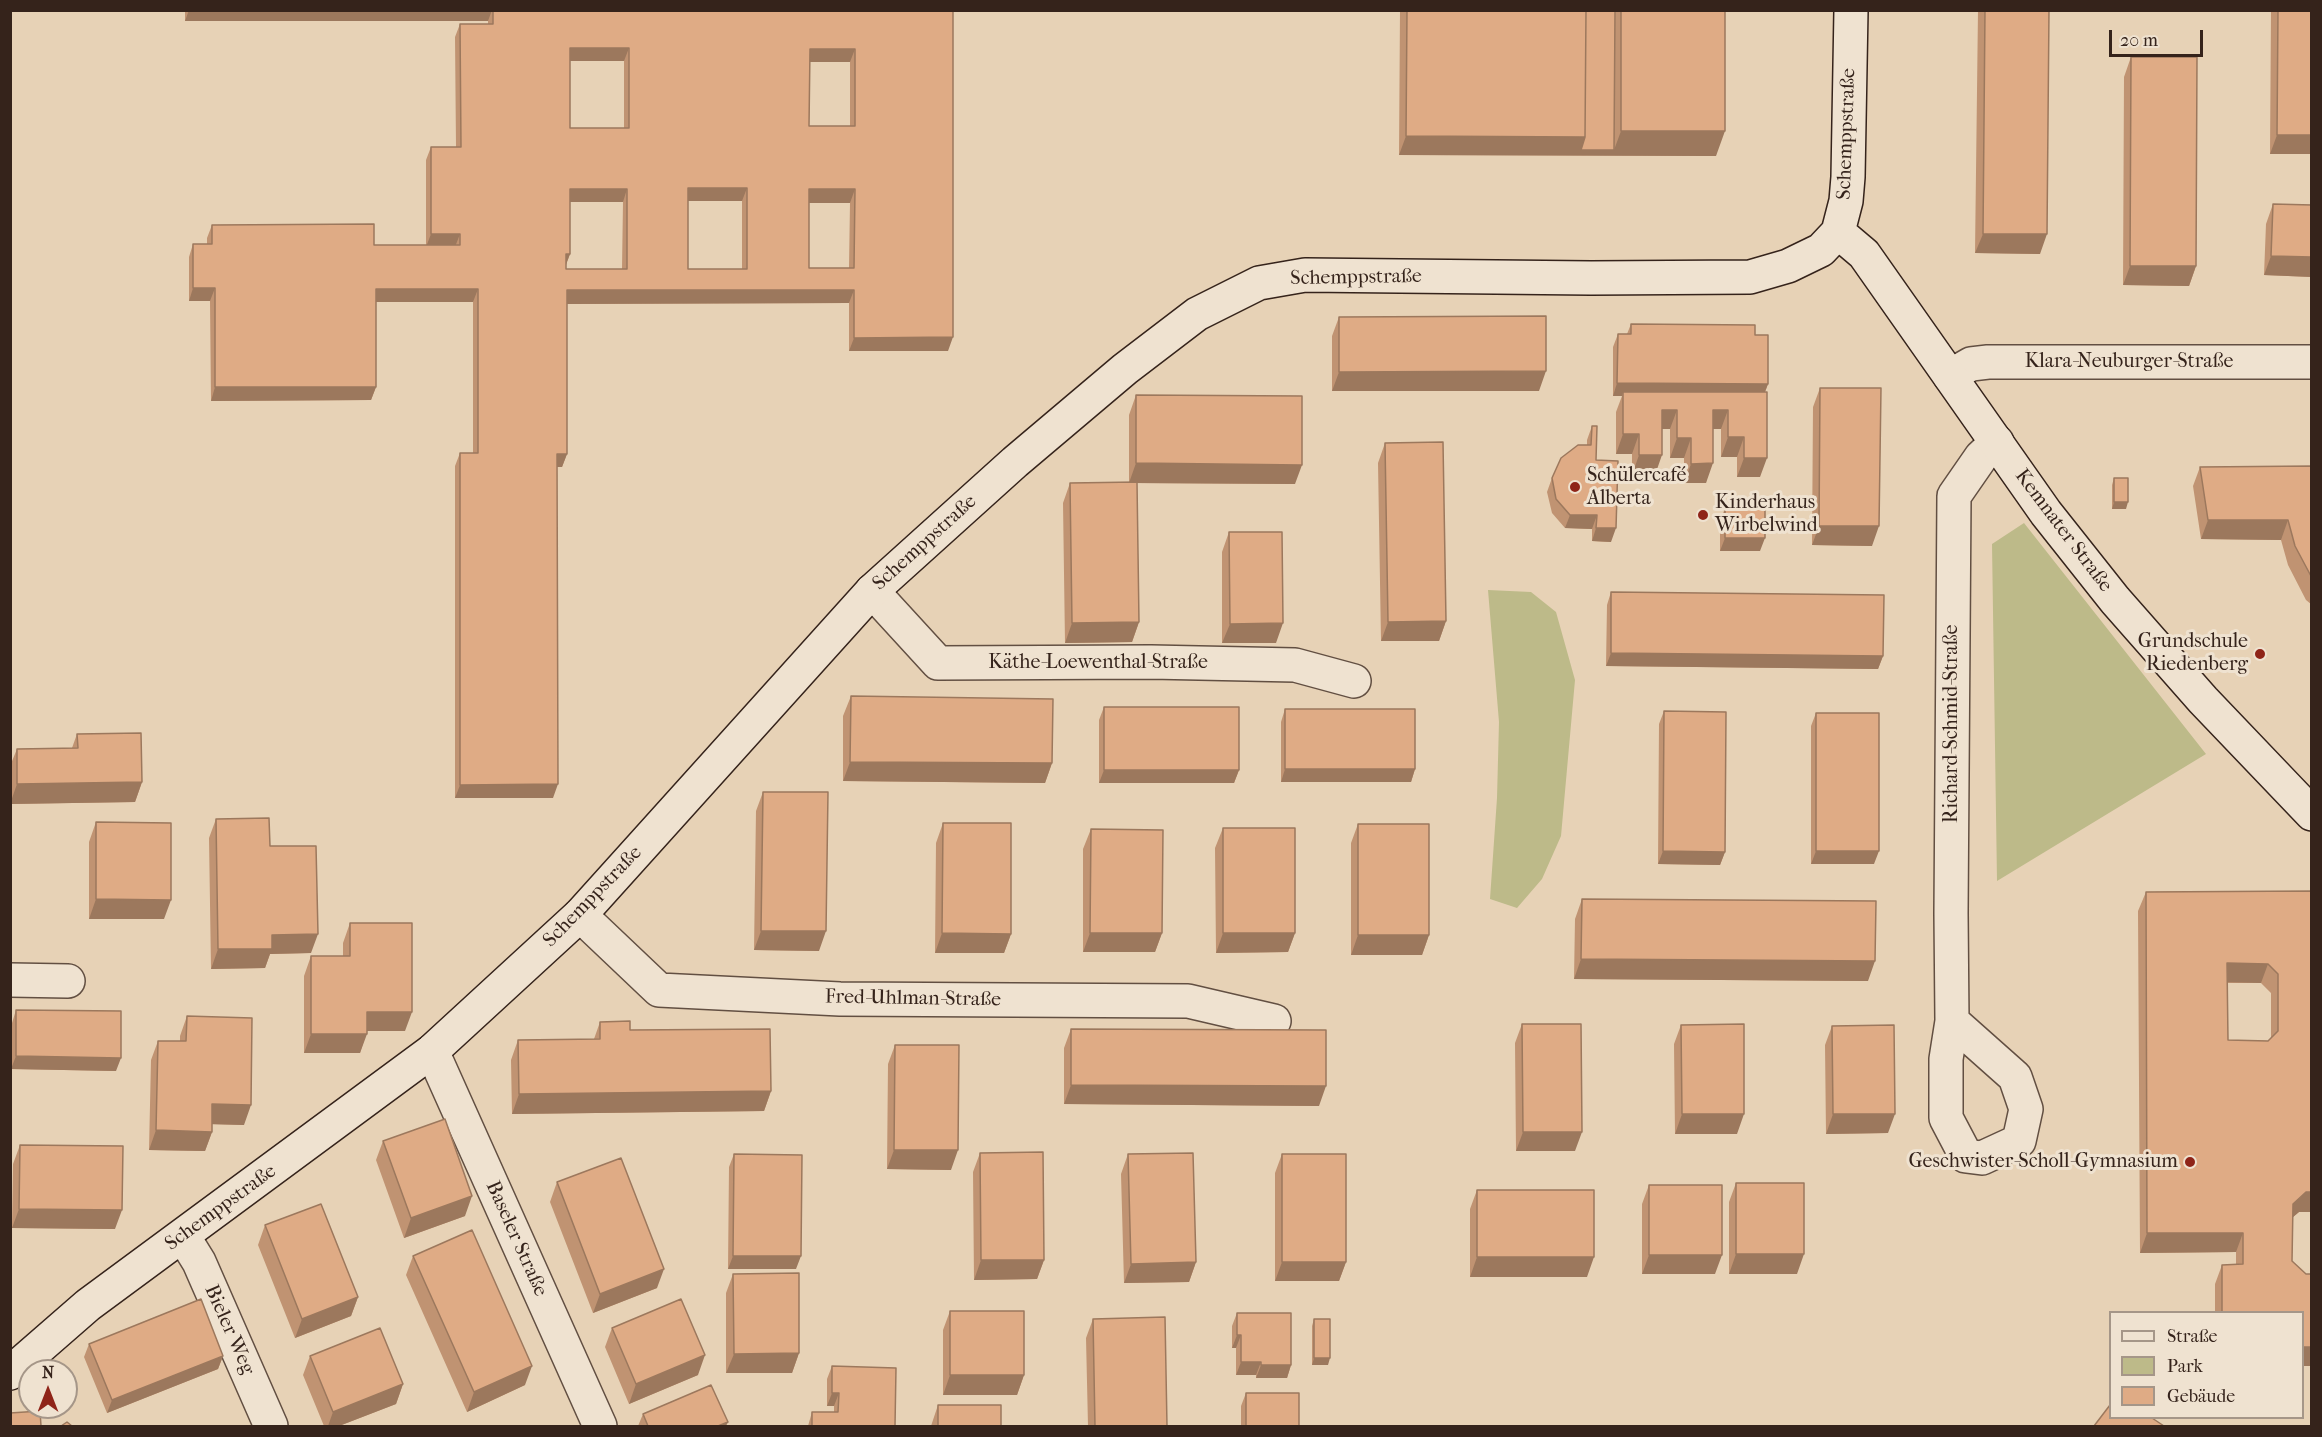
<!DOCTYPE html>
<html>
<head>
<meta charset="utf-8">
<style>
	body { margin:0 }
	#map { position:relative; width:2322px; height:1437px; overflow:hidden; background:#e7d2b6; font-family:"IM FELL French Canon",serif }
	canvas { display:block }
	.frame { position:absolute; inset:0; border:12px solid #35231b; pointer-events:none }
	.legend { position:absolute; left:2109px; top:1311px; width:195px; height:108px; box-sizing:border-box; background:#efe2d0; border:2px solid #a59688; margin:0; padding:8px 10px; list-style:none; font-size:18px; color:#35231b }
	.legend li { display:flex; align-items:center; gap:12px; height:30px }
	.legend b { width:30px; border:2px solid #a59688 }
	.north { position:absolute; left:18px; top:1359px; width:60px; height:60px; box-sizing:border-box; background:#efe2d0; border:2px solid #a59688; border-radius:50%; rotate:0deg; font-size:16px; font-weight:700; line-height:24px; text-align:center; color:#35231b }
	.north::after { content:''; display:block; margin:auto; width:21px; height:27px; background:#8f2418; clip-path:polygon(50% 0,100% 100%,50% 72%,0 100%) }
	.scale { position:absolute; left:2109px; top:30px; width:94px; height:27px; box-sizing:border-box; border:3px solid #35231b; border-top:0; padding-left:8px; font-size:18px; line-height:21px; white-space:nowrap; color:#35231b; -webkit-text-stroke:4px #efe2d0; paint-order:stroke }
</style>
</head>
<body>
<div id="map">
<canvas width="2322" height="1437"></canvas>
<div class="frame"></div>
<ul class="legend">
<li><b style="height:8px;background:#efe2d0"></b>Straße</li>
<li><b style="height:16px;background:#bdba89"></b>Park</li>
<li><b style="height:16px;background:#dfab85"></b>Gebäude</li>
</ul>
<div class="north">N</div>
<div class="scale">20 m</div>
</div>
<script>
const c = document.querySelector('canvas').getContext('2d');
c.lineJoin = 'round';
function fillPath(path, color) { c.fillStyle = color; c.fill(path, 'evenodd'); }
function strokePath(path, color, width, dash) { c.strokeStyle = color; c.lineWidth = width; c.lineCap = dash ? 'butt' : 'round'; c.setLineDash(dash || []); c.stroke(path); }
function write(font, color, halo, rows, align = 'center') {
  c.font = font + ' "IM FELL French Canon",serif'; c.lineWidth = 6; c.setLineDash([]); c.textBaseline = 'middle'; c.strokeStyle = halo; c.fillStyle = color; for (const [text, x, y, turn = 0] of rows) {
    c.save(); c.translate(x, y); c.rotate((+turn || 0) * Math.PI / 180); c.textAlign = isNaN(turn) ? turn : align; if (halo) c.strokeText(text, 0, 0); c.fillText(text, 0, 0); c.restore();
  }
}
fillPath(new Path2D(`
	M2024,523l182,231 -209,127 -5,-337z
	M1488,590l43,2 25,20 19,68 -14,156 -19,43 -25,29 -27,-9 7,-101 2,-76z`), '#bdba89');
const street = new Path2D(`
	M1950,376l21,-12 17,-2h324
	M872,591l66,72 213,-1 144,3 59,16
	M580,915l79,75 181,9 348,2 86,20
	M10,980l58,1
	M1952,1021l63,56 11,32 -7,32 -37,17 -16,-2 -20,-38v-59l6,-38 -1,-108 3,-417 27,-39 16,-15
	M432,1051l168,375
	M183,1236l16,26 72,164`);
const secondary = new Path2D(`
	M1838,232l26,22 182,259 69,87 88,100 109,114
	M10,1373l78,-68 344,-254 148,-136 292,-324 143,-129 110,-93 72,-55 62,-31 46,-8 286,3 159,-1 38,-11 33,-16 17,-18 8,-31 2,-24 3,-167`);
strokePath(street, '#624f42', 36);
strokePath(secondary, '#35231b', 36);
strokePath(street, '#efe2d0', 33);
strokePath(secondary, '#efe2d0', 33);
fillPath(new Path2D(`
	M185,10h768l-5,341h-99v-48l-282,1v150l-5,13h-5l-4,331h-98v-332l5,-13h13v-151h-97v85l-5,13 -160,1 -1,-100h-21v-44l4,-13h14v-6l5,-13 162,20h52v-85l5,-13h25l-1,-110 5,-13h28v-3h-303zM570,61h54v67h-54zM810,62h40v64h-41zM688,201h54v68h-54zM570,202h53l-1,67h-56v-4l4,-11zM809,203h41l-1,65h-40z
	M1400,10h325l-9,146 -317,-1z
	M1978,10h71l-9,244 -65,-1z
	M2271,10h41v144h-42z
	M2131,57l65,209 -7,20 -66,-1 1,-208z
	M2273,204l39,1v72l-48,-2 2,-51z
	M1339,317l200,74h-207v-55z
	M1631,324l124,11 13,49 -3,8 -5,85h-23v-20h-16v-28h-8l-7,54h-22v-25h-14v-29h-8l-7,46h-23v-21h-16v-42l6,-16h-9v-49l5,-13h9z
	M1820,388l52,158 -60,-1 1,-138z
	M1136,395l159,89 -158,-1 2,139 -7,20 -67,1 -2,-140 7,-20 59,-1v-67z
	M1592,426l4,34 15,82 -19,-1v-12l-27,-1 -13,-15 -5,-21 5,-14 35,-33v-5z
	M1385,443l61,178 -7,20h-58l-3,-178z
	M2312,466v139l-6,-5 -18,-35 -7,-25 -80,-1 -8,-53 7,-19z
	M2114,478l12,31h-14v-24z
	M1725,508l35,43h-40v-29z
	M1229,532l47,111h-54v-91z
	M1611,592l272,64 -5,13 -272,-3 1,-61z
	M851,696l201,67 -7,20 -202,-2v-65z
	M1104,707l135,63 -5,13h-135v-63z
	M1285,709l130,60 -4,13h-130v-60z
	M1664,711l61,141 -5,13 -62,-1 1,-140z
	M1816,713l58,151h-63v-138z
	M77,734l65,48 -7,20 -125,2v-38l7,-17 55,-1z
	M763,792l56,159 -65,-1 2,-139z
	M216,819l54,27 41,107 -41,1 -5,14 -54,1 -2,-131z
	M96,822l68,97h-75v-77z
	M943,823l68,111 -7,19h-69l1,-110z
	M1358,824l71,111 -7,20h-71v-112z
	M1223,828l72,105 -7,19 -72,1 -1,-105z
	M1091,829l71,104 -7,19h-72v-103z
	M2312,891l-13,321 -6,5 -1,44 14,13h6v92h-10v-54h-87v-28l7,-19 14,-1v-12l-96,1 -2,-342 8,-19zM2227,983h34l10,10v45l-3,3 -40,-1z
	M1582,899l286,82 -294,-2 1,-60z
	M350,923l55,108h-38l-7,22h-56v-77l7,-20h32v-13z
	M16,1010l100,61 -105,-2 1,-46z
	M187,1016l57,109 -32,-1v8l-7,19 -56,-1 2,-90 7,-19h22v-5z
	M600,1022l30,8 141,61 -7,20 -252,3 -1,-54 7,-20 76,-1z
	M1522,1024l53,127h-59l-1,-108z
	M1681,1025l56,109h-62l-1,-90z
	M1832,1026l56,107 -62,1 -1,-89z
	M1071,1029l248,77 -255,-2v-56z
	M895,1045l56,125 -64,-1 1,-105z
	M383,1141l82,75 -61,22 -28,-78z
	M20,1145l95,84 -103,-1 1,-64z
	M980,1153l64,107 -7,19 -63,1 -1,-108z
	M734,1154l62,115h-68l1,-102z
	M1128,1154l68,108 -7,20 -65,1 -3,-109z
	M1282,1154l64,108 -7,19h-64v-108z
	M557,1182l100,106 -64,25 -43,-111z
	M1736,1183l61,91h-68v-72z
	M1649,1185l66,89h-73v-70z
	M1477,1190l110,87h-117v-68z
	M265,1225l93,72 -7,19 -56,22 -37,-93z
	M413,1256l112,129 -58,27 -61,-137z
	M733,1274l66,79 -7,20h-66v-80z
	M950,1311l74,64 -7,20h-74v-65z
	M1237,1313l54,52 -4,13h-31v-3h-20v-27h-4v-22z
	M1093,1319l74,107h-79l-2,-88z
	M1314,1319l14,46h-16v-39z
	M612,1328l86,47 -69,29 -24,-57z
	M89,1344l134,12 -5,13 -111,44 -23,-56z
	M310,1356l93,28 -7,20 -57,22h-15l-21,-51z
	M832,1366l63,60h-87l4,-14h22v-6h-7v-27z
	M1246,1393l53,33h-58v-20z
	M938,1405l63,21h-70z
	M643,1414l83,12h-88z`), '#c09372');
fillPath(new Path2D(`
	M189,10h303l-4,11h-303z
	M570,48h59l-5,13h-58z
	M810,49h45l-5,13h-45z
	M1621,131h104l-9,25 -317,-1 7,-19 179,1 29,13z
	M2277,135h35v19h-42z
	M688,188h59l-5,13h-58z
	M570,189h57l-4,13h-58z
	M809,189h46l-5,14h-46z
	M431,234h29l-5,13h-29z
	M1983,234h64l-7,20 -65,-1z
	M566,254h4l-5,13z
	M2271,256l41,1v20l-48,-2z
	M2130,266h66l-7,20 -66,-1z
	M193,288h22l-5,13h-21z
	M376,289h102l-5,13h-102z
	M567,290h287l-5,13 -287,1z
	M953,337l-5,14h-99l5,-13z
	M1546,371l-7,20h-207l7,-19z
	M1617,383l151,1 -5,13 -140,-5 -1,4h-9z
	M215,387h161l-5,13 -160,1z
	M1662,410h15l-7,19h-15z
	M1713,410h15l-7,19h-15z
	M1623,434h16l-7,20h-16z
	M1728,437h16l-7,20h-16z
	M1677,438h14l-7,20h-14z
	M557,454h10l-5,13h-9z
	M1639,455h23l-7,20h-23z
	M1744,458h23l-7,19h-23z
	M1136,463l166,2 -7,19 -166,-1z
	M1713,463l-7,20h-22l7,-19z
	M2114,502h14l-2,7h-14z
	M1570,515h27l-5,14 -27,-1z
	M2208,520h80l-7,20 -80,-1z
	M1819,526h60l-7,20 -60,-1z
	M1596,528h20l-5,14 -19,-1z
	M1725,538h40l-5,13h-40z
	M1446,621l-7,20h-58l7,-19z
	M1139,622l-7,20 -67,1 7,-20z
	M1283,623l-7,20h-54l8,-19z
	M1611,653l272,3 -5,13 -272,-3z
	M850,762l202,1 -7,20 -202,-2z
	M1285,769h130l-4,13h-130z
	M1104,770h135l-5,13h-135z
	M142,782l-7,20 -125,2 7,-20z
	M558,784l-5,14h-98l5,-13z
	M1663,851l62,1 -5,13 -62,-1z
	M1816,851h63l-5,13h-63z
	M96,899l75,1 -7,19h-75z
	M761,931h65l-7,20 -65,-1z
	M942,933l69,1 -7,19h-69z
	M1090,933h72l-7,19h-72z
	M1223,933h72l-7,19 -72,1z
	M318,934l-7,19 -41,1 -5,14 -54,1 7,-20 54,-14z
	M1358,935h71l-7,20h-71z
	M1581,959l294,2 -7,20 -294,-2z
	M2227,963l41,1 -7,19 -41,-1z
	M367,1012h45l-7,19h-45z
	M311,1034h56l-7,19h-56z
	M16,1056l105,2 -5,13 -105,-2z
	M1071,1085l255,1 -7,20 -255,-2z
	M771,1091l-7,20 -252,3 7,-20z
	M212,1104l39,1 -7,20 -39,-1z
	M1682,1114h62l-7,20h-62z
	M1833,1114h62l-7,19 -62,1z
	M156,1130l56,2 -7,19 -56,-1z
	M1523,1132h59l-7,19h-59z
	M894,1150h64l-7,20 -64,-1z
	M2306,1192h6v20h-13l-13,11 7,-19z
	M472,1196l-7,20 -61,22 7,-20z
	M19,1209l103,1 -7,19 -103,-1z
	M2147,1233h96l-7,19 -96,1z
	M1736,1254h68l-7,20h-68z
	M1649,1255h73l-7,19h-73z
	M733,1256h68l-5,13h-68z
	M1477,1257h117l-7,20h-117z
	M981,1260h63l-7,19 -63,1z
	M1196,1262l-7,20 -65,1 7,-19z
	M1282,1262h64l-7,19h-64z
	M664,1269l-7,19 -64,25 7,-19z
	M358,1297l-7,19 -56,22 7,-19z
	M1237,1335h4l-5,13h-4z
	M2302,1347h10v19h-10z
	M799,1353l-7,20h-66l8,-19z
	M705,1355l-7,20 -69,29 7,-20z
	M223,1356l-5,13 -111,44 5,-13z
	M1314,1358h16l-2,7h-16z
	M1241,1362h20l-5,13h-20z
	M1261,1365h30l-4,13h-31z
	M532,1366l-7,19 -58,27 7,-20z
	M950,1375h74l-7,20h-74z
	M403,1384l-7,20 -57,22h-11l5,-14z
	M832,1393h7l-5,13h-7z
	M728,1422l-2,4h-8z`), '#9c785d');
const building = new Path2D(`
	M493,10h460v327l-99,1v-48h-287v164h-10l1,330 -98,1v-332h18v-164h-102v98h-161v-99h-22v-44h19v-19l162,-1v21h86v-11h-29v-87h30l-1,-123h33zM570,48h59v80h-59zM810,49h45v77h-46zM688,188h59v81h-59zM570,189h57v80h-61v-15h4zM809,189h46l-1,79h-45z
	M1407,10h179l-1,127 -179,-1z
	M1586,10h29l-1,140h-33l4,-13z
	M1621,10h104v121h-104z
	M1985,10h64l-2,224h-64z
	M2278,10h34v125h-35z
	M2131,57h66l-1,209h-66z
	M2273,204l39,1v52l-41,-1z
	M1546,316v55l-207,1v-55z
	M1631,324l124,1v10h13v49l-151,-1 1,-49h13z
	M1820,388h61l-2,138h-60z
	M1623,392h144v66h-23v-21h-16v-27h-15v53l-22,1v-26h-14v-28h-15v45h-23v-21h-16z
	M1136,395l166,1v69l-166,-2z
	M1592,426h5l-1,34 22,1 -2,67h-20l1,-13h-27l-14,-16 -4,-21 9,-20 17,-13h13z
	M1443,442l3,179 -58,1 -3,-179z
	M2312,466v112l-17,-32 -7,-26h-80l-8,-53z
	M2114,478h14v24h-14z
	M1137,482l2,140 -67,1 -2,-140z
	M1725,508h40v30h-40z
	M1229,532h53l1,91 -53,1z
	M1611,592l273,3 -1,61 -272,-3z
	M851,696l202,3 -1,64 -202,-1z
	M1104,707h135v63h-135z
	M1285,709h130v60h-130z
	M1664,711l62,1 -1,140 -62,-1z
	M1816,713h63v138h-63z
	M141,733l1,49 -125,2v-35l61,-1 -1,-14z
	M763,792h65l-2,139h-65z
	M269,818l1,28h46l2,88 -46,1v14h-54l-2,-130z
	M96,822l75,1v77l-75,-1z
	M943,823h68v111l-69,-1z
	M1358,824h71v111h-71z
	M1223,828h72v105h-72z
	M1091,829l72,1 -1,103h-72z
	M2312,891v301h-6l-13,12 -1,57 14,13h6v73h-10v-35h-80v-47l21,-1v-31h-96l-1,-341zM2227,963l41,1 10,10v57l-10,10 -40,-1z
	M1582,899l294,2 -1,60 -294,-2z
	M350,923h62v89h-45v22h-56v-78h39z
	M16,1010l105,1v47l-105,-2z
	M187,1016l65,2 -1,87 -39,-1v28l-56,-2 2,-89h28z
	M630,1021v9l140,-1 1,62 -252,3 -1,-54 82,-1v-17z
	M1522,1024h59l1,108h-59z
	M1744,1024v90h-62l-1,-89z
	M1894,1025l1,89h-62l-1,-88z
	M1071,1029l255,1v56l-255,-1z
	M895,1045h64l-1,105h-64z
	M445,1119l27,77 -61,22 -28,-77z
	M20,1145l103,1 -1,64 -103,-1z
	M1043,1152l1,108h-63l-1,-107z
	M1193,1153l3,109 -65,2 -3,-110z
	M734,1154l68,1 -1,101h-68z
	M1282,1154h64v108h-64z
	M621,1158l43,111 -64,25 -43,-112z
	M1736,1183h68v71h-68z
	M1649,1185h73v70h-73z
	M1477,1190h117v67h-117z
	M321,1204l37,93 -56,22 -37,-94z
	M472,1230l60,136 -58,26 -61,-136z
	M799,1273v80l-65,1 -1,-80z
	M201,1299l22,57 -111,44 -23,-56z
	M681,1299l24,56 -69,29 -24,-56z
	M950,1311h74v64h-74z
	M1237,1313h54v52h-30v-3h-20v-27h-4z
	M1165,1317l2,109h-72l-2,-107z
	M1314,1319h16v39h-16z
	M380,1328l23,56 -70,28 -23,-56z
	M832,1366l64,2 -1,58h-83v-14h26l1,-19h-7z
	M711,1385l17,37 -10,4h-70l-5,-12z
	M1246,1393h53v33h-53z
	M938,1405h63v21h-63z
	M2110,1405v13h42l12,8h-70z
	M40,1411l1,15h-31v-13z
	M67,1422l5,4h-11z`);
fillPath(building, '#dfab85');
strokePath(building, '#9c785d', 1.5);
for (const [x, y, r, color] of [
	[1575,487,6,"#8f2418"],
	[1703,515,6,"#8f2418"],
	[2260,654,6,"#8f2418"],
	[2190,1162,6,"#8f2418"]
]) { const dot = new Path2D(); dot.arc(x, y, r, 0, 2 * Math.PI); c.fillStyle = color; c.fill(dot); strokePath(dot, '#efe2d0', 2); }
write('20px', '#35231b', '#efe2d0', [
	["Schemppstraße",1847,134,-88],
	["Schemppstraße",1356,278,-1],
	["Klara-Neuburger-Straße",2129,362],
	["Kemnater Straße",2063,531,53],
	["Schemppstraße",925,543,-42],
	["Käthe-Loewenthal-Straße",1098,663],
	["Richard-Schmid-Straße",1952,724,-90],
	["Schemppstraße",593,897,-46],
	["Fred-Uhlman-Straße",913,999,1],
	["Schemppstraße",221,1208,-36],
	["Baseler Straße",516,1239,66],
	["Bieler Weg",229,1330,66]
]);
write('20px', '#35231b', '#efe2d0', [
	["Schülercafé",1587,476],
	["Alberta",1587,499],
	["Kinderhaus",1715,503],
	["Wirbelwind",1715,526],
	["Grundschule",2248,642,"right"],
	["Riedenberg",2248,665,"right"],
	["Geschwister-Scholl-Gymnasium",2178,1162,"right"]
], 'left');
</script>
</body>
</html>
